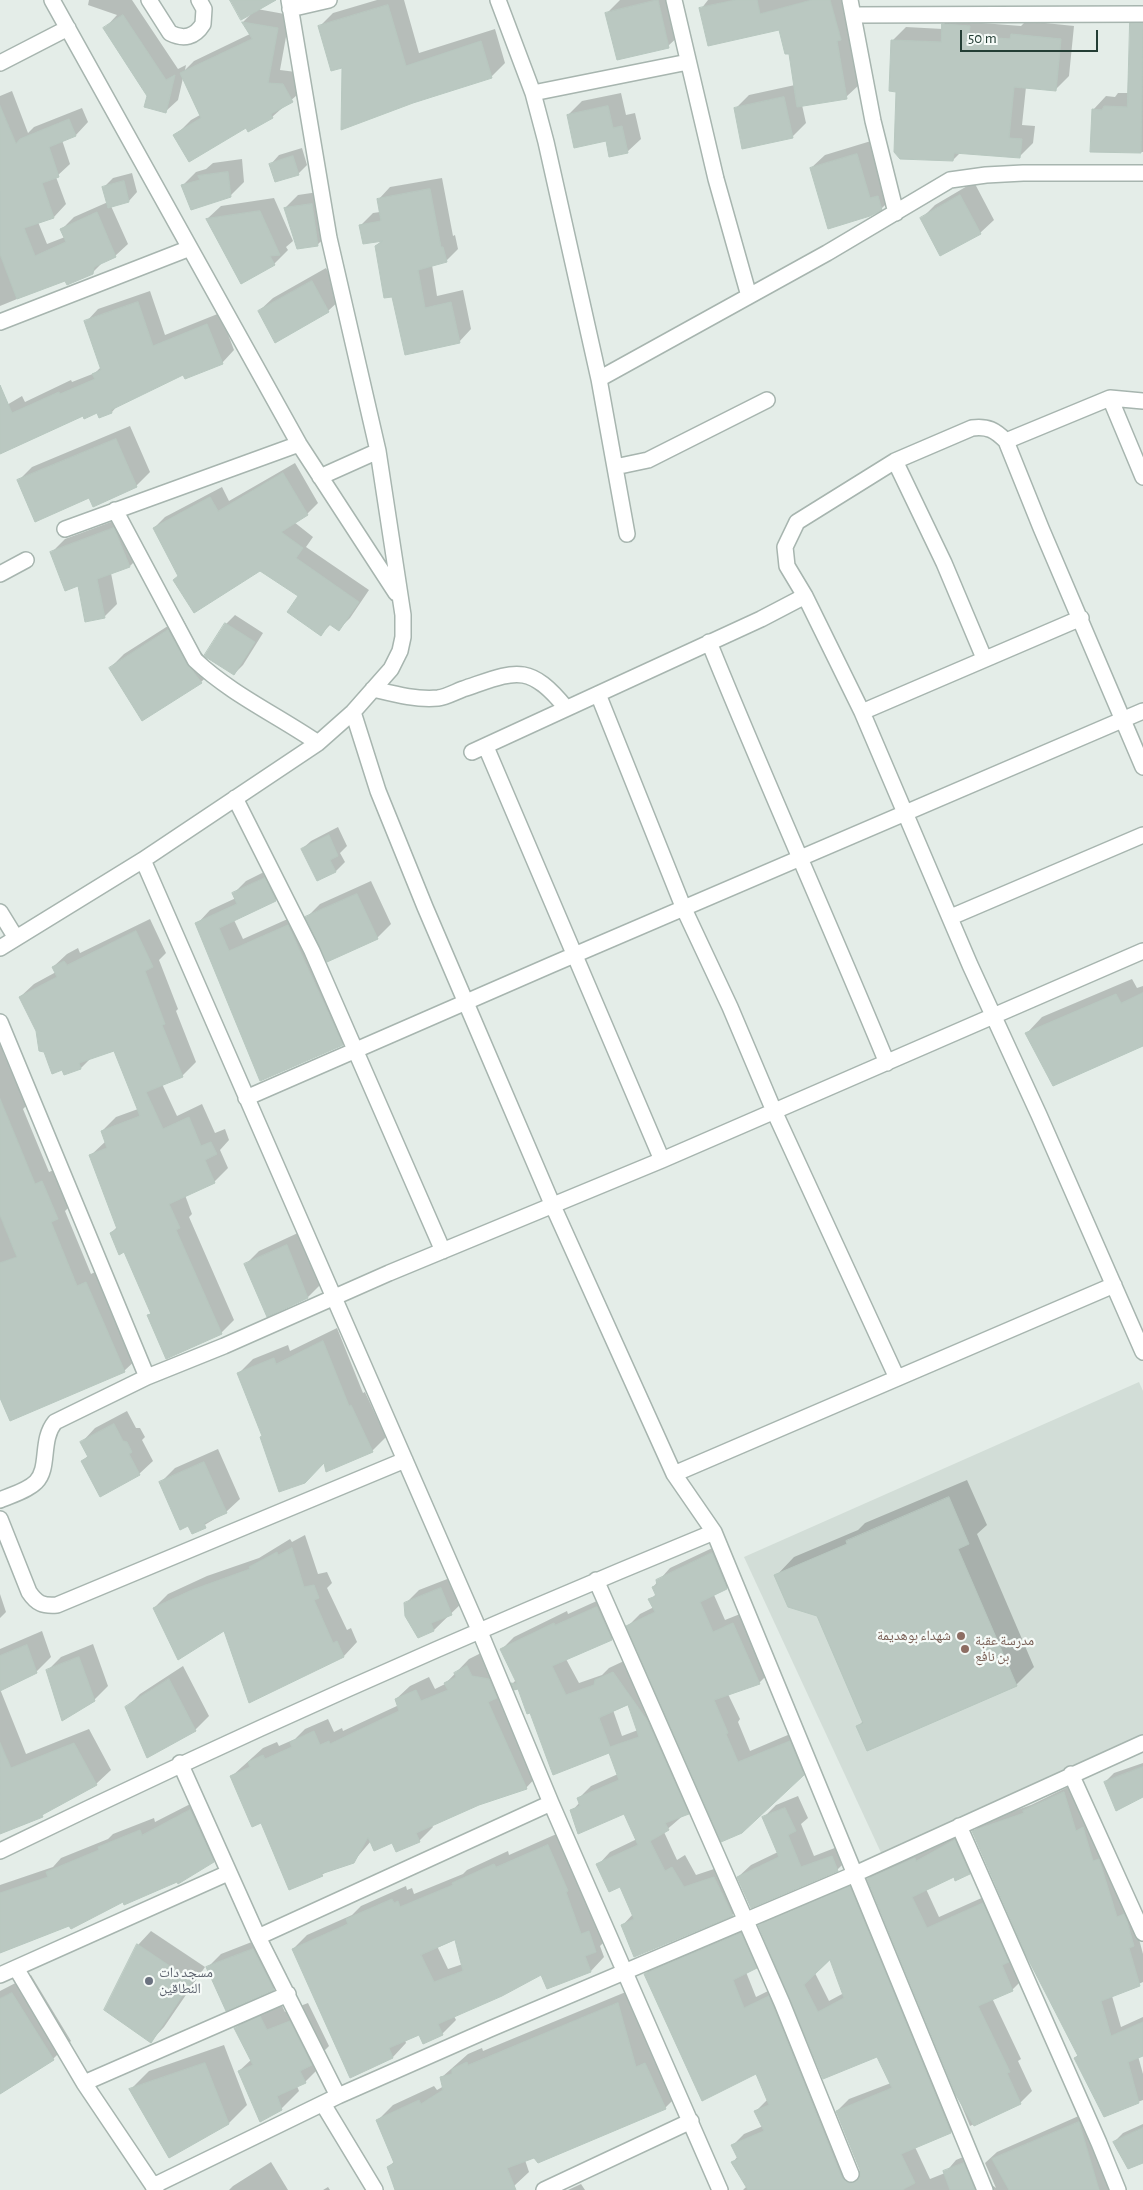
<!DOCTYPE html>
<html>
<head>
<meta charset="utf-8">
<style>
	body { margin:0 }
	#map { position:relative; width:1143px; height:2190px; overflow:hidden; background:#e4ede8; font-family:"Alegreya Sans",sans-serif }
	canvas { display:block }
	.scale { position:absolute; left:960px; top:30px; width:138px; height:22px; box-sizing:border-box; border:2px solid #243e35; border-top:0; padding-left:6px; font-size:15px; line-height:18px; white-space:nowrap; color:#243e35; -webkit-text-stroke:4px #f5faf7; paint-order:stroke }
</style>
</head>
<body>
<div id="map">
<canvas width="1143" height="2190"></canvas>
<div class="scale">50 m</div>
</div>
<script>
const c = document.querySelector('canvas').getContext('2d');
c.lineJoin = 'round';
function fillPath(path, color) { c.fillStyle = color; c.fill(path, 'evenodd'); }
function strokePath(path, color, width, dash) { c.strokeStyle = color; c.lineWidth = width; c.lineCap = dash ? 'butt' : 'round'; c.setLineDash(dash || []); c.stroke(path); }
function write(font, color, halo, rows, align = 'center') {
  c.font = font + ' "Alegreya Sans","Noto Naskh Arabic",sans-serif'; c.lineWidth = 4.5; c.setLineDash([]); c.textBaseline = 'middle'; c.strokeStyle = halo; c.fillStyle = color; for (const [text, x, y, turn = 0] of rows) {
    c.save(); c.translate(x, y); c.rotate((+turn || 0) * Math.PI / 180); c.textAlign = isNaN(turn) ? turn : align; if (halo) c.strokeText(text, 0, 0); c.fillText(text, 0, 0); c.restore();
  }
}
fillPath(new Path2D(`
	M1139,1382l4,9v349l-260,117 -139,-300z`), '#d2ddd7');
fillPath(new Path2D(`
	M89,0h43l46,69 8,-4 -1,5 9,-9 56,-27 -7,-12 10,-10 -22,-12h37l-11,9 33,6 -10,55 16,2 9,16 -33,29 -26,10 -69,7 14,-14 9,-5 -17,-37 -5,22 -12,11 -18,-15 -43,-68 12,-13 -29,-10z
	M377,0h27l15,53 76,-24 10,34 -13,13 -79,26 -94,-75 14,-14z
	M620,0h54l8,33 -14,13 -61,-33z
	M708,0h139l13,84 -14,13 -44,8 4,18 -14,14 -57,-28 14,-14 46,-10 -5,-33 -11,-23 -78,-20z
	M957,11l26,2 -1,10 39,3 5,-5 48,5 -5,50 -14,14 -29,-3 -4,38 13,1 -2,17 -14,14 -58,-5 -8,8 -55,-70 -5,-50 13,-13 37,2v-4z
	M1143,28v124l-52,-1 2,-41 13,-14 9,1 3,-4h11l2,-53z
	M12,91l16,42 6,-6 48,-19 6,14 -12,13 -14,5 8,24 -14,13 10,27 -12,13 -16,5 9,22 18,-7 -3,-8 12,-12 34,-15 -4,-15 9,-9 19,-5 5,19 -8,9 -18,5 17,38 -13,12 -11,5 -12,12 -26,6 -66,27v-210z
	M621,93l5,22 9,-2 6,26 -14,13 -59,-37 14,-14z
	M871,141l24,54 -14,14 -70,-41 14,-13z
	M302,148l5,17 -9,9 -27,-10 8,-9z
	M242,159l2,23 -14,14 -48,-10 14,-14 10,-3 7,-6z
	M442,178l11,58 2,-1 3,14 -12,12 -14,4 5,31 26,-6 8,39 -12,13 -66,-47 -17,-49 6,-6 -21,-15 12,-12 7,-1 -2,-12 12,-13z
	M974,182l20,38 -14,13 -58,-15 13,-13z
	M325,191l6,41 -14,13 -32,-37 13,-13z
	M274,198l19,43 -7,6 2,3 -14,14 -67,-45 14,-13z
	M326,268l16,30 -14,13h-69l14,-13z
	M150,291l15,44 55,-22 14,37 -12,13 -38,10 -66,32 -6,7 -12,4 -2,-4 -15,2 -83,39v-44l22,-13 3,6 46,-22 1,2 23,-9 6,-6 -15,-45 12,-13z
	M130,426l20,46 -14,14 -47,11 -70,-17 13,-13z
	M295,463l23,40 -11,11 -13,8 19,15 -7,10 63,43 -19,28 -11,11 -8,-5 -10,10 -21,-38 -40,-27 -81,6 -25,-47 11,-11 57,-30 7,14z
	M127,516l16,37 -13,13 -19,7 6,31 -13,13 -52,-65 13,-13z
	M235,615l28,18 -20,32 -9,9 -8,-50z
	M182,617l18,34 15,18 -14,13 -91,-14 14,-14z
	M338,827l9,19 -7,7 5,9 -9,9 -19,9 -15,-31 9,-8z
	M278,865l11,22 -14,13 -41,20 9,19 58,-26 14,27 2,-1 -10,-22 13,-13 51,-23 20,43 -14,14 -59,8 37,85 -13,13 -81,35 -64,-155 13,-14 26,-12 -3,-4 13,-13z
	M150,919l16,34 -7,7 19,49 -2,2 20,51 -14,14 -20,8 15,32 25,-12 13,29 10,-4 4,11 -9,10 8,18 -14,14 -29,13 7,19 -3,3 45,103 -13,13 -73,-17 3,-3 -26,-62 -14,-18 6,-6 -26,-72 15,-14 -4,-10 14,-14 22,-8 -23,-59 -24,8 -10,10 -43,-37 -18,-34 14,-13 22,-12 -3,-5 14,-13 11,-6 2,5z
	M1132,979l5,9 6,-2v58l-116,-11 15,-16z
	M0,1030l8,17 -5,5 23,54 -3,3 26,63 7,-3 15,36 -6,6 26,63 8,-4 39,88 -14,13 -124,24z
	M300,1232l21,52 -13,13 -62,-33 13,-13z
	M337,1328l26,65 2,-1 21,45 -14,14 -48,10 -85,-88 14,-14 35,-14 2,6z
	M127,1411l9,17h4l5,9 -3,3 11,21 -14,13 -57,-13 7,-6 -7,-13 13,-14z
	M218,1449l22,50 -14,13 -33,20 -32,-50 14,-14z
	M967,1480l20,45 -10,9 57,133 -18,18 -158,42 5,-6 -45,-106 -42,-39 18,-19 64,-27 7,-7z
	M305,1535l13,39 9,-2 5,11 -5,5 20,42 4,-2 6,14 -13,14 -94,46 -25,-72 -71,-22 14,-14 39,-18 52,-18 31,-19 2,3z
	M725,1542l14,34 -12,12 -13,7 11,25 20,-8 26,59 -12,12 -31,11 12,25 -2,3 12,29 52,-22 13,32 -73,71 -114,-206 12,-12 14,-7 -4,-7 6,-6 -3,-7 17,-19z
	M455,1576l10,24 -31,30 -29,-26 14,-14z
	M0,1594l6,18 -6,6z
	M610,1595l14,32 -13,12 -45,20 13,24 23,-8 7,-7 17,-8 74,141 -36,31 13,28 8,-5 11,20 30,-10 19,37 -12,12 -98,42 -13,-30 11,-12 -13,-29 -22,-20 12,-13 27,-13 -12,-26 -53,-2 8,-9 -1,-4 12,-12 27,-12 -8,-23 -80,-39 -12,-25 -3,2 -2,-6 3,-3 -14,-31 12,-12 53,-26 1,3zM629,1703l9,27 -16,6 -9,-26z
	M42,1631l9,26 -15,15 -36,17 26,65 63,-25 22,41 -15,14 -49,27 -5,4 -42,18v-184z
	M93,1644l15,42 -14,14 -46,-30 13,-13z
	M481,1653l5,9 17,4 7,18 -7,7 36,83 -13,14 -48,16 -46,21 1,2 -14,14h-48l-18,21 -26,9 -5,4 -60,-54 -30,-45 31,-28 14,-6 2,4 16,-7 10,-10 23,-10 6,13 8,-4 1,3 56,-26 -3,-6 14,-13 19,-9 6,12 10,-5 24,-25z
	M183,1666l26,50 -14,14 -69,-22 14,-14z
	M1143,1763v32l-38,-13 9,-9z
	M1074,1784l69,151 -4,4 4,15v28l-31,14 9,31 22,-10v37l-5,2 5,18v26l-39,15 -29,-57 4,-4 -106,-222 10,-10 48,-17z
	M798,1796l10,22 -7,6 13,32 31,-12 5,13 -13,13 -99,7 13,-12 27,-13 -14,-35 12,-12z
	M204,1797l23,51 -14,13 -36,19 -53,20 -124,53v-68l53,-18 8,-9 47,-19 5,-5 41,-16 1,4z
	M967,1829l14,32 -12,12 -15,3 -28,13 13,28 56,-25 29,86 -12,12 -20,8 29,61 -3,2 14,30 -12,12 -50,23 -102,-247 12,-12 47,-20 2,3z
	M561,1832l48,105 -9,9 4,11 -13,14 -44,17 -5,-14 -88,42 2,4 -14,14 -23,-1 -14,7 1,3 -13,14 -43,19 -57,-127 14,-14 45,-20 9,-9 45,-20 1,4 5,-2 2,6 49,-20 4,-4 41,-19 1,4zM456,1938l7,26 -15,5 -11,-23z
	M862,1876l100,244 -11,12 -36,15 15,32 15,-6 11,-13 19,-8 13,30 8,6 -11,-25 12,-11 93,-41 25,79h-372l4,-4 -14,-24 5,-6 -6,-10 12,-12 19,-8 -7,-15 12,-12 -11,-27 -112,-98 12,-11 96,-41 14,34 -11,11 -10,5 10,25 24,-12 74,181 8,7 -25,-62 12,-12 42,-16 -13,-27 -55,21 -63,-151 11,-12zM831,1957l13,36 -15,8 -14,-28z
	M151,1931l54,36 -41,60 -13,14 -13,-96z
	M267,1936l20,39 -14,14 -66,-21 14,-14z
	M31,1975l40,66 -18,18 -53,33v-101z
	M633,1989l18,64 9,-4 20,44 -15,15 -140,52 4,12 -15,14 -8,4h-110l-8,-23 7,-6 -17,-41 15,-15 41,-19 3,4 7,-4 -2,-9 26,-23 14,-6 1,3z
	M279,1999l6,13 23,-9 21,43 -10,10 4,8 -18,18 -8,4 2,5 -18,18 -42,-38 13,-12 -16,-31 18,-18z
	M224,2045l23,60 -18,18 -60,34 -38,-68 18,-18z
	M1143,2124v38l-29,-20 9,-9z
	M271,2162l17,28h-59l4,-4z
	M581,2184l4,6h-17z
	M328,2187l2,3h-7z`), '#0003');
const building = new Path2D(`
	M230,0h46l-35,20z
	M658,0l11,48 -52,12 -12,-47z
	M736,0h21l3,14 52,-14h18l11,40 -4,1 10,58 -50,8 -8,-53h-4l-6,-24 -71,16 -9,-38z
	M388,5l18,61 75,-25 11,37 -79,25 -72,27 1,-62 -11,3 -13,-45z
	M123,15l43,65 9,-5 -9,38 -22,-6 3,-11 -44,-68z
	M242,22l36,6 -10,55 15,1 10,18 -22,12 2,4 -25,14 -2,-4 -57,34 -16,-27 28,-17 -21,-45 72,-34z
	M1130,23h13l-2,130 -51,-1 2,-43 10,1 2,-4 23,1z
	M942,24l28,2 -1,10 41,3 1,-5 50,5 -5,52 -42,-4 -5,51 13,1 -2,19 -66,-5 -1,8 -53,-2 -6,-7 2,-60 -7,-1 2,-51 50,2z
	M784,97l9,41 -51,11 -8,-41z
	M0,106l16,38 4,-5 49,-20 7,17 -27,11 10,30 -17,6 12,35 -30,10 11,28 31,-14 -6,-13 37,-17 19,45 -22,10 -1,7 -26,11 -2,-4 -48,18 -17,-45z
	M608,106l5,22 9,-2 6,27 -19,4 -3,-16 -32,7 -7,-33z
	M857,154l13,44 8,-2 4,14 -12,6 -42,13 -18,-61z
	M293,156l6,19 -24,7 -6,-18z
	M228,172l3,25 -40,13 -10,-25 19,-5 -2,-4z
	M124,181l5,21 -21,6 -6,-21z
	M430,189l11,58h2l4,15 -29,8 7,38 26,-6 9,41 -55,12 -13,-58 -8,1 -9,-52 8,-5 -20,3 -4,-19 22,-4 -4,-22z
	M960,195l21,39 -41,22 -20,-38z
	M312,204l6,42 -21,3 -13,-41z
	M260,211l20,44 -10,1 5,9 -34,19 -35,-65z
	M312,281l17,31 -54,31 -17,-32z
	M138,302l15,44 54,-22 16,40 -38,15 -2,-4 -72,35 1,3 -13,5 -2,-5 -13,6 -1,-3 -83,38v-69l12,28 47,-21 1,2 35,-15 -3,-5 9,-4 -17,-49z
	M116,439l21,48 -44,20 -4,-9 -54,24 -18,-42z
	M283,473l25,42 -27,17 22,16 -7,10 63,44 -20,29 -10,-7 -8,12 -34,-24 11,-16 -38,-25 -66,42 -21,-33 5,-4 -25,-48 57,-31 8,14z
	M114,528l16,39 -33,12 8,39 -20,4 -7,-36 -13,5 -15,-39z
	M225,623l30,19 -21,33 -30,-19z
	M168,630l19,34 15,19 -60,38 -33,-53z
	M329,835l9,21 -8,4 6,12 -19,9 -16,-32z
	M265,878l11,23 -57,27 10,23 59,-26 55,120 -83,36 -65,-158 42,-19 -5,-11z
	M357,894l21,45 -51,23 -22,-45z
	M136,931l17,36 -8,4 20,53 -3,1 21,52 -37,15 17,37 26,-12 12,29 10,-4 6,12 -12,6 10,23 -46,21 11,24 -4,2 46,104 -56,25 -19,-44 4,-1 -27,-62 -5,3 -9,-22 7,-4 -28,-74 18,-7 -6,-17 39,-15 -26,-65 -35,12 2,6 -17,6 -2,-5 -10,4 -8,-22 -5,-1 -3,-20 -17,-34 38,-20 -5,-10 12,-6 3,4z
	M1143,993v53l-90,40 -28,-53 91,-39 5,9z
	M0,1099l35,85 7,-3 16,38 -7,3 26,64 9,-4 39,90 -115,49 -10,-23v-135l17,-6 -17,-42z
	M287,1245l21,53 -41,19 -23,-53z
	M323,1341l26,65 2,-1 22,47 -47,20 -2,-9 -19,20 -26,9 -19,-55 2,-1 -25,-63 37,-15 2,6z
	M114,1424l9,17 4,1 5,10 -3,2 11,21 -40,22 -19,-36 7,-4 -8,-15z
	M204,1462l23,51 -23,10 2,5 -14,6 -4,-8 -8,4 -21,-48z
	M949,1497l20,47 -11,5 59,137 -150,65 -11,-25 7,-3 -46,-107 -29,-9 -14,-32 73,-31 -1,-3z
	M292,1548l12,39 10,-2 5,13 -5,2 19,43 4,-2 7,16 -95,46 -25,-72 -46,29 -25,-52 39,-18 58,-21 -1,-2 28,-15 1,3z
	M712,1553l15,36 -27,13 13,30 20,-9 27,61 -46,16 14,33 -2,1 12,28 52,-21 14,34 -62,58 -21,9 -95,-216 29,-14 -7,-13 8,-3 -4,-9 5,-2 -1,-5z
	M441,1588l11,27 -21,8 3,8 -16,7 -13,-22 -1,-13z
	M597,1607l15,33 -60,26 14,29 28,-10 1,-5 18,-8 34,48 42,94 -24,9 4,7 -19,11 15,30 7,-4 12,20 30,-10 19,39 -99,41 -13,-32 13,-6 -14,-32 -11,5 -13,-28 42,-19 -14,-31 -46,20 -8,-24 10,-4 -3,-8 42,-18 -10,-27 -56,22 -23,-62 -3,1 -9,-25 -4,1 -3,-7 6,1 -17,-35 54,-26 1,2zM628,1705l11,32 -29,10 -11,-29z
	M27,1645l10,28 -37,18v-35z
	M79,1657l16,44 -33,20 -16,-51z
	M467,1666l5,10 17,3 8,19 -9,4 39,87 -48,16 -63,28 4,9 -24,10 -4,-9 -18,8 -6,-14 -14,26 -33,11 2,2 -34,14 -28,-67 -9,4 -22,-51 20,-9 -2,-5 15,-7 2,4 27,-12 -2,-5 24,-11 6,14 9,-4 1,3 69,-33 -4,-12 21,-9 5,11 27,-11 -4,-7 12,-6 -2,-4z
	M169,1679l27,52 -49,27 -22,-51z
	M0,1743l11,25 63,-25 23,42 -55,30 1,2 -43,17z
	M1143,1767v30l-27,14 -12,-29z
	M1064,1792l12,39 7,-4 10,34 6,-2 18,58 7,-3 2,4 8,28 -5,2 11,38 -39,15 10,35 32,-14v34l-15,6 11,41 -35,14 -30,-59 4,-2 -52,-101 -54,-124 52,-18 -1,-2z
	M785,1808l11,23 -8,4 13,32 31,-11 6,15 -87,37 -14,-31 42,-20 -17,-40z
	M190,1810l24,52 -36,22 -1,-2 -53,23 -1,-3 -52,27 -2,-3 -69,27v-60l48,-16 -2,-5 53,-22 -1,-3 42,-17 2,5z
	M955,1840l15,34 -15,7 -1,-4 -42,20 15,31 56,-25 26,59 -7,3 11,26 -35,15 32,66 -3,1 14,31 -47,22 -18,-31 -89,-216 48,-21 1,3z
	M548,1845l20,46 -2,1 15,42 8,-3 7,21 -11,4 6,16 -44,17 -6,-14 -39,21 -64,28 5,11 -20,9 -4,-9 -30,13 4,10 -43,20 -58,-129 56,-25 -2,-5 46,-20 2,4 4,-2 2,6 53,-22 -1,-2 42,-19 2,3zM455,1940l8,31 -29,11 -13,-27z
	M850,1886l101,247 -50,21 14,29 -13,7h-154l-17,-28 7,-3 -7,-14 33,-14 -10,-20 15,-6 -13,-31 -54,27 -58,-127 97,-41 16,35 -24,12 11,28 25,-12 73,182 7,5 6,-1 5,-6v-6l-24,-59 56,-23 -15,-31 -54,22 -65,-154zM830,1960l14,38 -26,14 -14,-27z
	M137,1944l55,37 -41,62 -47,-33z
	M253,1949l21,41 -48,21 -20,-44z
	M12,1993l42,67 -54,34v-95z
	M618,2003l18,64 9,-4 21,46 -128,54 -4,-5 -27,10 9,22h-121l-8,-23 7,-4 -18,-43 43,-20 2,4 22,-14 -3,-13 12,-3v-5l15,-7 1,3z
	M260,2016l7,14 23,-9 22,44 -12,6 6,12 -29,13 5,14 -22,12 -22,-51 15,-6 -19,-37z
	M205,2063l24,61 -60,34 -40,-69z
	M1079,2122l20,68h-90l-17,-31z
	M1143,2128v35l-15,6 -15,-27z
	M964,2163l11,27h-25l-7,-19z`);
fillPath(building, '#bac8c1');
strokePath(building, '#b7c7bf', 1);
const minor = new Path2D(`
	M52,0l247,444 97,149
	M149,0l21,33c14,7 25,4 33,-9l1,-15 -5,-9
	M498,0l35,93 13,49 53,237 28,155
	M674,0l42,179 33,117
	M850,0l23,121 23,92
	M290,9l39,-9
	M853,15l290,-1
	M0,63l68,-35
	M533,93l155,-31
	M0,322l190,-74
	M599,379l228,-126 123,-73 36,-5 37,-2h120
	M1110,398l33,79
	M1143,401l-33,-3 -104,43c-11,-11 -18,-15 -34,-13l-77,33 -98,61 -12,25 2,19 18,30 57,116 108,253 69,150 104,237
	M1006,441l35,87 102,239
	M895,461l49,102 40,95
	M615,467l33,-7 119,-60
	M320,477l58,-26
	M115,510l80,150c36,34 82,55 123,83
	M65,529l234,-85
	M0,574l26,-14
	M709,642c57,141 120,280 178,421
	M373,689c21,5 43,11 65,9 8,-1 17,-6 25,-9 51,-17 65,-28 103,19
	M598,694l86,215 46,98 44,104 123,267
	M353,712l25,79 47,116 128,299 121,268 40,58 271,658
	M862,712l219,-94
	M486,747l176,413
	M472,752l289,-133 44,-23
	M235,798l77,153 131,300
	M143,860l337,772 71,171 169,387
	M0,912l16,26
	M951,917l192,-82
	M0,948l143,-88 175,-117 35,-31 38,-43 9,-18 3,-14v-22l-25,-164 -49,-213 -40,-238
	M0,1022l147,355
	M246,1098l305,-133 592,-254
	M674,1474l440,-189
	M0,1500c11,-5 27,-9 36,-18 14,-14 4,-42 19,-60l92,-45 77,-31 165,-73 273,-113 481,-209
	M0,1519l29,73c8,12 14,14 28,13l348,-145
	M596,1580l186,423 69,171
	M180,1763l78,174 80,159
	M1071,1774l72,159
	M959,1826l140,317 19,47
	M0,1851c234,-114 473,-220 714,-319
	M258,1937l293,-134
	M16,1968l68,115 72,107
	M0,1975l228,-102
	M84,2083l204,-89
	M323,2104l52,86
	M153,2186l185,-90 152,-67 365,-155 288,-131
	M544,2190l147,-69`);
strokePath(minor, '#a7b5af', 18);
strokePath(minor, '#fff', 15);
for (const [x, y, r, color] of [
	[961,1636,5,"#8d6e63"],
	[965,1649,5,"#8d6e63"],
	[149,1981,5,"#6b7280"]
]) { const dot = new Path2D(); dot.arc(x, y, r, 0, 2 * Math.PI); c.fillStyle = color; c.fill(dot); strokePath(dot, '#f5faf7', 2); }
write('14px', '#785e54', '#f5faf7', [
	["شهداء بوهديمة",951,1636],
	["مدرسة عقبة",975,1641,"left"],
	["بن نافع",975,1657,"left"]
], 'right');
write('14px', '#5b616d', '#f5faf7', [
	["مسجد دات",159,1973],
	["النطاقين",159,1989]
], 'left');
</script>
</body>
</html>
